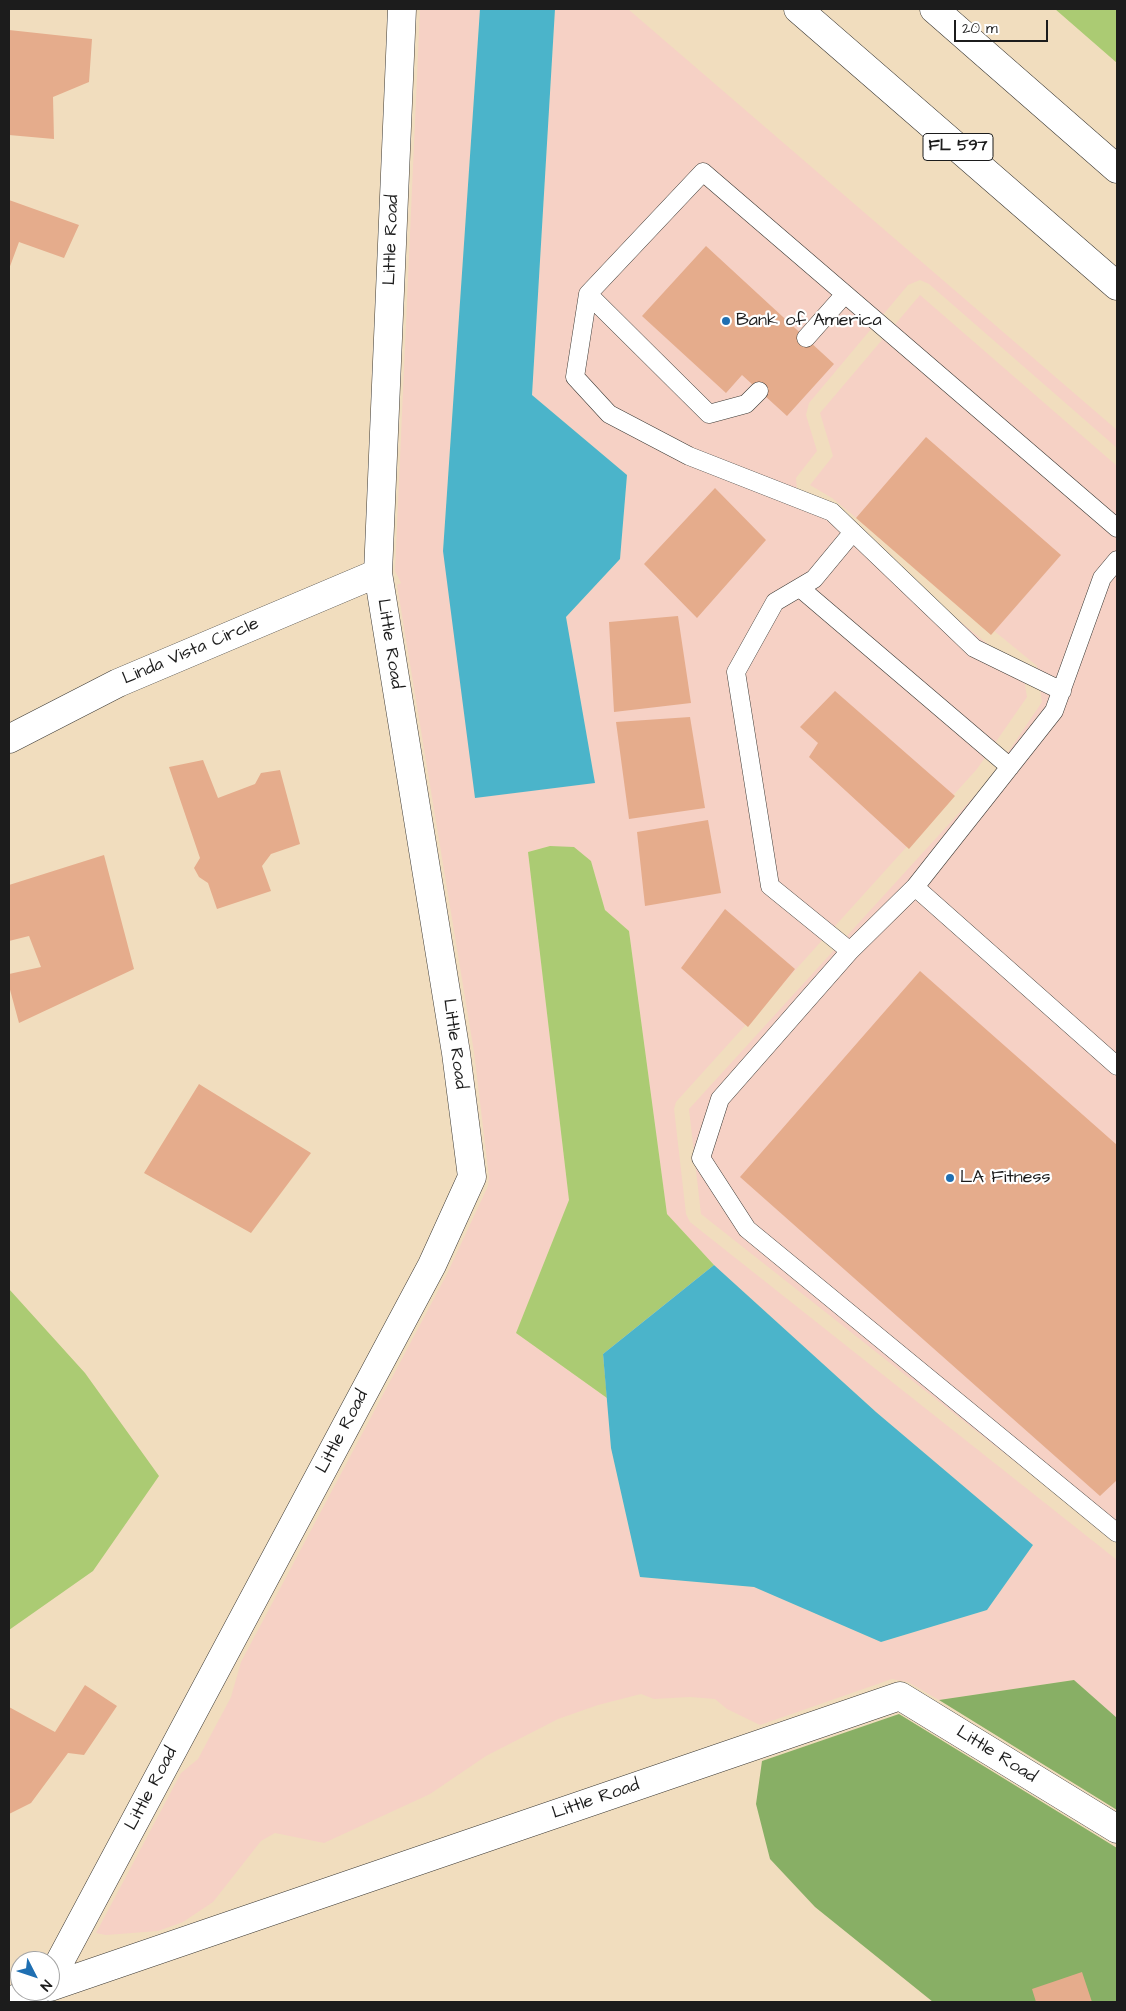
<!DOCTYPE html>
<style>
body{margin:0}
#map{position:relative;width:1126px;height:2011px;overflow:hidden;background:#f1ddbe;font-family:"Architects Daughter",sans-serif}
canvas{display:block}
.frame{position:absolute;inset:0;border:10px solid #1c1c1c;pointer-events:none}
.north{position:absolute;left:10px;top:1951px;width:50px;height:50px;box-sizing:border-box;background:#fff;border:1px solid #a4a4a4;border-radius:50%;rotate:131deg;font-size:14px;font-weight:700;line-height:20px;text-align:center;color:#1c1c1c}
.north::after{content:'';display:block;margin:auto;width:18px;height:22px;background:#1f6fb2;clip-path:polygon(50% 0,100% 100%,50% 72%,0 100%)}
.scale{position:absolute;left:954px;top:20px;width:94px;height:22px;box-sizing:border-box;border:2px solid #1c1c1c;border-top:0;padding-left:6px;font-size:15px;line-height:18px;white-space:nowrap;color:#1c1c1c;-webkit-text-stroke:4px #fff;paint-order:stroke}
</style>
<div id="map">
<canvas width="1126" height="2011"></canvas>
<div class="frame"></div>
<div class="north">N</div>
<div class="scale">20 m</div>
</div>
<script>
const ctx = document.querySelector('canvas').getContext('2d');
ctx.lineJoin = 'round';
function paint(path, color) {
  ctx.fillStyle = color;
  ctx.fill(path, 'evenodd');
}
function shape(rows) {
  const path = new Path2D();
  for (const r of rows) {
    path.moveTo(r[0], r[1]);
    for (let i = 2; i < r.length; i += 2) path.lineTo(r[i], r[i + 1]);
  }
  return path;
}
function strokePath(path, color, width, dash) {
  ctx.strokeStyle = color;
  ctx.lineWidth = width;
  ctx.lineCap = dash ? 'butt' : 'round';
  ctx.setLineDash(dash || []);
  ctx.stroke(path);
}
function label(font, color, halo, rows, align = 'center') {
  ctx.font = font + ' "Architects Daughter",sans-serif';
  ctx.lineWidth = 4.5;
  ctx.setLineDash([]);
  ctx.textBaseline = 'middle';
  ctx.strokeStyle = halo;
  ctx.fillStyle = color;
  for (const [text, x, y, turn = 0] of rows) {
    ctx.save();
    ctx.translate(x, y);
    ctx.rotate((+turn || 0) * Math.PI / 180);
    ctx.textAlign = isNaN(turn) ? turn : align;
    if (halo) ctx.strokeText(text, 0, 0);
    ctx.fillText(text, 0, 0);
    ctx.restore();
  }
}
paint(shape([
 [420,9,480,9,443,551,595,783,566,617,620,559,627,475,532,395,555,9,628,9,1117,430,1117,448,929,284,920,280,908,285,809,403,806,415,817,451,796,478,797,491,824,510,1023,673,1027,697,977,769,676,1102,674,1109,686,1214,690,1222,1117,1560,1117,1718,1074,1680,939,1700,908,1682,892,1679,760,1725,727,1709,715,1699,690,1697,654,1699,641,1694,598,1705,558,1719,486,1756,430,1794,324,1843,275,1833,261,1841,213,1902,183,1922,158,1931,106,1935,96,1933,181,1773,198,1759,231,1697,241,1662,447,1274,488,1186,489,1177,474,1052,397,585,401,583,395,571],
 [550,846,591,861,605,910,629,931,667,1214,714,1265,876,1412,1033,1545,987,1610,881,1642,754,1587,640,1577,611,1448,607,1398,516,1333,569,1200,528,852],
 [920,295,1117,466,1117,1542,701,1214,689,1109,990,779,1042,702,1037,666,832,498,810,485,833,456,820,413]
]), '#f6d1c5');
paint(shape([
 [1055,9,1117,9,1117,63],
 [550,846,574,847,591,861,605,910,629,931,667,1214,714,1265,603,1354,607,1398,516,1333,569,1200,528,852],
 [9,1289,85,1373,159,1476,93,1571,9,1630]
]), '#abcb73');
paint(shape([
 [1074,1680,1117,1718,1117,1810,939,1700],
 [899,1714,1117,1848,1117,2002,933,2002,815,1907,770,1859,756,1804,762,1761]
]), '#88af65');
paint(shape([
 [480,9,555,9,532,395,627,475,620,559,566,617,595,783,475,798,443,551],
 [714,1265,876,1412,1033,1545,987,1610,881,1642,754,1587,640,1577,611,1448,603,1354]
]), '#4bb4ca');
paint(shape([
 [9,30,92,39,89,82,53,97,54,139,9,135],
 [9,200,79,225,64,258,19,242,9,269],
 [706,246,834,364,787,416,742,375,726,393,642,316],
 [926,437,1061,555,991,635,856,518],
 [715,488,766,540,697,618,644,564],
 [678,616,691,703,614,712,609,622],
 [835,691,955,796,909,849,809,757,818,743,800,727],
 [690,717,705,808,629,819,616,722],
 [203,760,218,798,255,784,261,773,280,770,300,844,271,854,262,866,271,891,217,909,208,883,199,877,194,868,200,858,169,767],
 [708,820,721,893,645,906,637,832],
 [104,855,134,969,19,1023,9,986,9,974,41,967,29,936,9,941,9,885],
 [725,909,795,969,748,1027,681,968],
 [920,971,1117,1145,1117,1480,1100,1496,740,1177],
 [199,1084,311,1153,251,1233,144,1173],
 [85,1685,117,1706,84,1755,68,1753,31,1803,9,1814,9,1707,55,1732],
 [1082,1972,1092,2002,1036,2002,1032,1989]
]), '#e5ac8c');
const lane = shape([
 [588,294,709,414,746,404,759,391],
 [845,294,1117,528],
 [806,338,845,294,703,172,588,294,575,377,609,414,689,456,832,512,974,648,1062,691],
 [853,532,814,579,775,602,736,672,770,886,850,951,720,1099,701,1158,747,1229,1117,1533],
 [1117,560,1102,578,1054,711,915,887,1117,1066],
 [800,588,1010,767],
 [850,951,915,887]
]);
const street = shape([
 [9,739,118,683,378,573],
 [50,1980,432,1265,472,1177,456,1053,378,573,402,9],
 [50,1987,900,1696,1117,1829],
 [9,2001,37,1991]
]);
const primary = shape([
 [798,9,1117,286],
 [934,9,1117,169]
]);
strokePath(lane, '#3c3934', 19);
strokePath(street, '#3c3934', 29);
strokePath(primary, '#3c3934', 29);
strokePath(lane, '#fff', 18);
strokePath(street, '#fff', 28);
strokePath(primary, '#fff', 28);
for (const [x, y, r, color] of [
 [726,321,5,"#1f6fb2"],
 [950,1178,5,"#1f6fb2"]
]) {
  const dot = new Path2D();
  dot.arc(x, y, r, 0, 2 * Math.PI);
  ctx.fillStyle = color;
  ctx.fill(dot);
  strokePath(dot, '#fff', 2);
}
for (const [x, y, w] of [
 [958,147,70]
]) {
  const box = new Path2D();
  box.roundRect(x - w / 2, y - 13.5, w, 27, 4);
  ctx.fillStyle = '#fff';
  ctx.fill(box);
  strokePath(box, '#1c1c1c', 1);
}
label('bold 16px', '#1c1c1c', null, [
 ["FL 597",958,147]
]);
label('18px', '#1c1c1c', '#fff', [
 ["Little Road",392,240,-88],
 ["Little Road",389,644,81],
 ["Linda Vista Circle",191,652,-23],
 ["Little Road",454,1044,82],
 ["Little Road",343,1432,-62],
 ["Little Road",996,1755,32],
 ["Little Road",152,1789,-62],
 ["Little Road",596,1800,-19]
]);
label('18px', '#1c1c1c', '#fff', [
 ["Bank of America",736,321],
 ["LA Fitness",960,1178]
], 'left');
</script>
